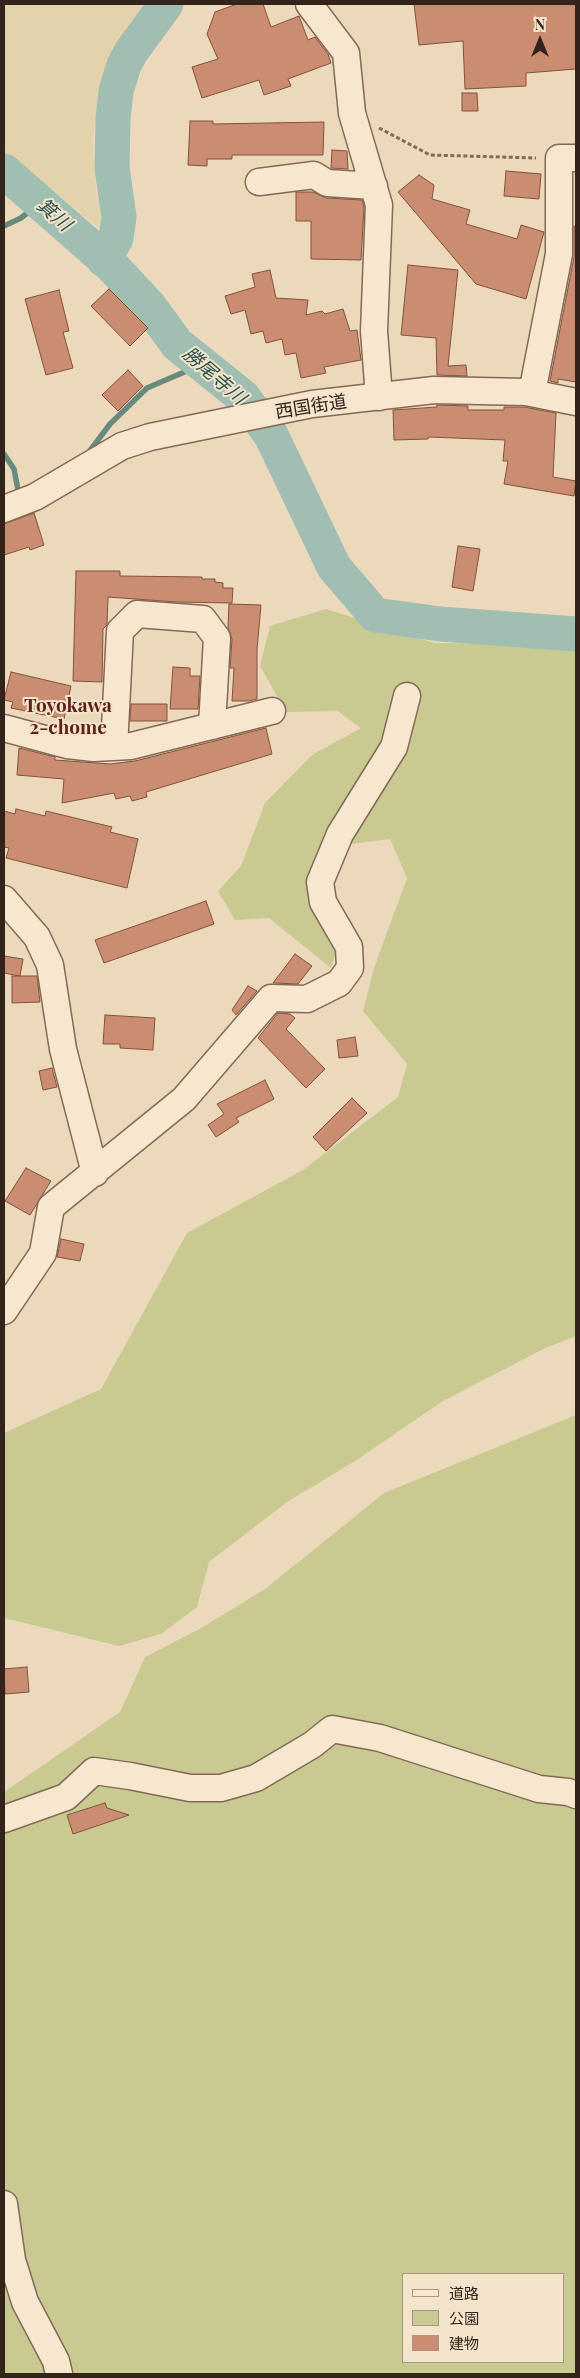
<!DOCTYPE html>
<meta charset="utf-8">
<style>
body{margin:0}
#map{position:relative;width:580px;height:2378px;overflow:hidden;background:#ecd9bc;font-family:"Playfair Display","Noto Sans JP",serif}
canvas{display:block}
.frame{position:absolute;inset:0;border:5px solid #33241b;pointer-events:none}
.legend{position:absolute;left:402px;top:2273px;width:162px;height:90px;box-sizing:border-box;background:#f4e4cc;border:1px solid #a79785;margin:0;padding:6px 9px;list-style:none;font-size:15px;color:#33241b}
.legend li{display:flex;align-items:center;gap:10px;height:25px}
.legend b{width:25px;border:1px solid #a79785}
.north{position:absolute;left:515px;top:15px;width:50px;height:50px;-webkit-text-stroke:4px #f4e4cc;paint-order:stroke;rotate:0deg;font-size:14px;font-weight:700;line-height:20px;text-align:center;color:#33241b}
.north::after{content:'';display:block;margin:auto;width:18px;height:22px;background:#33241b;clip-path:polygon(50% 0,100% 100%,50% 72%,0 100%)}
</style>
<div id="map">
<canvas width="580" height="2378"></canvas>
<div class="frame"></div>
<ul class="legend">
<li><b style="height:6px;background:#f8e7cf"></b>道路</li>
<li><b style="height:14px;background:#c9ca91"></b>公園</li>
<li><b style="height:14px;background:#ca8d72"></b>建物</li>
</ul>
<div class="north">N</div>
</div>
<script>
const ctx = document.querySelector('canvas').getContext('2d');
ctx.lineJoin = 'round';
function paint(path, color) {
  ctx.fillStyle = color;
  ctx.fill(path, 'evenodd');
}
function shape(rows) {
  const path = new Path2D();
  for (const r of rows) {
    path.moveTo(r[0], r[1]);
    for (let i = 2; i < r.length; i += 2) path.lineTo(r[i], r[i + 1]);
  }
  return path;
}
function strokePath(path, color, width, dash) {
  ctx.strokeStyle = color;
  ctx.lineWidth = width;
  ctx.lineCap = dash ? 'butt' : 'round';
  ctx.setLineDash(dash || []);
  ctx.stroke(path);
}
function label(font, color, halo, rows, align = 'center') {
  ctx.font = font + ' "Playfair Display","Noto Sans JP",serif';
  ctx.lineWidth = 4;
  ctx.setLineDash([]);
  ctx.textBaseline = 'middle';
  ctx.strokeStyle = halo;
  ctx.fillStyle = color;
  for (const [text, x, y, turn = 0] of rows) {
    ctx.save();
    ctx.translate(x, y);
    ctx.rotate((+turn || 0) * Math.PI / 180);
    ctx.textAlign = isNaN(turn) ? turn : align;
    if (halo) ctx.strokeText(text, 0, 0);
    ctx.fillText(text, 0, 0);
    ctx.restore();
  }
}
paint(shape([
 [4,4,152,4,102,89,92,140,97,195,108,223,100,229,4,150]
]), '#e2d3aa');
paint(shape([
 [326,609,434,643,576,645,576,1336,545,1348,443,1401,355,1461,287,1502,209,1562,197,1607,161,1634,119,1646,4,1618,4,1433,101,1389,187,1233,303,1170,398,1097,407,1064,363,1011,374,968,407,878,390,839,327,847,314,876,344,926,331,968,269,918,235,920,218,891,241,866,265,803,312,755,361,728,338,711,286,712,260,666,270,626],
 [576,1415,576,2374,4,2374,4,1792,120,1712,145,1657,203,1627,265,1589,384,1493],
 [404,2274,564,2274,564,2362,404,2362]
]), '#c9ca91');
strokePath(shape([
 [4,226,21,218,40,203],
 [89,452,110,424,147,388,203,364],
 [4,454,14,469,18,490]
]), '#688b7e', 5.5);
strokePath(shape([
 [4,171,109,263,150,307,177,344,243,397,271,435,334,567,375,615,440,624,576,634],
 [104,260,116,238,119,217,112,168,113,119,116,91,124,65,131,52,166,4]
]), '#a0beb2', 35);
const building = shape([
 [237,4,263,4,271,27,299,16,308,40,315,37,328,54,331,63,288,79,291,86,264,95,259,80,202,98,192,67,218,59,207,34,215,12,237,4],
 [414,4,576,4,576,69,526,73,526,86,465,89,463,41,419,45,414,4],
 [462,93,477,93,478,111,462,111,462,93],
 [190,121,213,121,213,124,324,122,323,155,232,155,232,159,207,159,207,166,188,165,190,121],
 [332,150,347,151,348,169,331,168,332,150],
 [506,171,541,174,539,199,504,196,506,171],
 [419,175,434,185,432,199,470,210,466,224,517,239,521,225,544,232,526,299,476,284,398,192,419,175],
 [296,192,313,192,326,198,362,200,364,207,361,260,311,259,311,221,296,221,296,192],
 [574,226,576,227,576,382,558,379,558,383,550,381,574,257,574,226],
 [408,265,458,270,448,366,466,365,467,376,437,375,436,338,401,335,408,265],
 [270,270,276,298,308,300,306,315,322,311,325,314,343,309,350,331,357,330,361,360,324,367,326,373,301,378,296,353,285,355,282,339,266,343,263,331,251,334,245,310,231,314,225,296,255,287,252,274,270,270],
 [109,289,148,328,130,346,91,306,109,289],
 [59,290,69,331,63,332,73,368,46,375,25,299,59,290],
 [128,370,143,386,118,411,102,395,128,370],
 [437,405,468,406,468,410,504,410,504,407,524,407,556,413,553,477,576,481,574,496,504,484,508,461,503,461,505,440,428,437,428,439,394,440,393,410,437,407,437,405],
 [34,513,44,545,30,550,29,547,4,555,4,524,34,513],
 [458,546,480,549,473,591,452,587,458,546],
 [76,571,120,571,120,576,202,577,202,579,215,579,215,582,223,583,223,588,233,588,232,603,176,602,108,597,107,625,103,629,102,682,73,681,76,571],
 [229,604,261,605,257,649,257,699,249,701,232,701,234,668,230,668,232,639,228,628,229,604],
 [173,667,190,668,190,676,200,676,198,709,170,709,173,667],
 [11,672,71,686,64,719,11,708,13,702,4,700,11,672],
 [131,704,167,704,167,721,130,721,131,704],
 [266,728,272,754,146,792,147,797,132,801,130,796,116,799,114,793,62,803,64,779,17,775,19,748,55,757,55,760,110,764,135,761,266,728],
 [16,809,45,816,46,811,112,827,110,832,138,839,127,888,6,858,9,848,4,847,4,811,15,814,16,809],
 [206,901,214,924,104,963,95,940,206,901],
 [295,954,312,966,298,984,273,983,295,954],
 [4,956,23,959,20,976,4,973,4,956],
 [12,976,37,976,40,1002,12,1003,12,976],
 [248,986,257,991,236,1015,232,1010,248,986],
 [278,1013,290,1014,295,1018,286,1029,325,1069,306,1088,258,1038,278,1013],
 [105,1015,155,1018,153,1050,120,1048,120,1044,103,1044,105,1015],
 [355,1037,358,1056,339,1058,337,1040,355,1037],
 [52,1068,57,1087,43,1090,39,1071,52,1068],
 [265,1080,274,1099,236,1118,239,1122,216,1137,208,1125,224,1114,217,1104,265,1080],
 [352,1098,367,1113,326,1151,313,1137,352,1098],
 [26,1168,51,1181,30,1215,5,1201,26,1168],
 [61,1239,84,1244,80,1261,57,1257,61,1239],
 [27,1667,29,1692,5,1694,4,1669,27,1667],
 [105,1803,107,1808,129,1815,73,1834,67,1815,105,1803]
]);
paint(building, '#ca8d72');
strokePath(building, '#82513d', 1);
const minor = shape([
 [309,4,346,53,352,113,379,205,374,331,379,397],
 [259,182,314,175,327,183,374,186],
 [532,393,559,254,559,158,576,158],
 [4,509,35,497,122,446,150,437,312,404,434,390,526,392,576,402],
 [4,728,67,745,94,748,131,746,272,711],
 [114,747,120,631,137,614,203,619,217,638,212,726],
 [4,899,37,937,50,965,63,1049,95,1173],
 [4,1311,43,1253,51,1207,184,1099,271,998,307,999,339,983,350,968,349,947,323,902,320,882,340,834,394,747,407,696],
 [4,1819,66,1797,94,1771,130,1776,190,1788,221,1788,256,1778,312,1745,332,1729,380,1738,539,1789,568,1792,576,1795],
 [4,2204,12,2260,25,2302,56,2361,59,2374]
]);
strokePath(minor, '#846956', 29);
strokePath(shape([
 [379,128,430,155,536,158]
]), '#846956', 3, [4, 2.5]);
strokePath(minor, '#f8e7cf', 26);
label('18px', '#33241b', '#f4e4cc', [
 ["西国街道",311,407,-9]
]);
label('italic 19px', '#2a534c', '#f4e4cc', [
 ["箕川",54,215,41],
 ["勝尾寺川",214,376,41]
]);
label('bold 19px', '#5f221b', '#f4e4cc', [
 ["Toyokawa",68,706],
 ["2-chome",68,728]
]);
</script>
